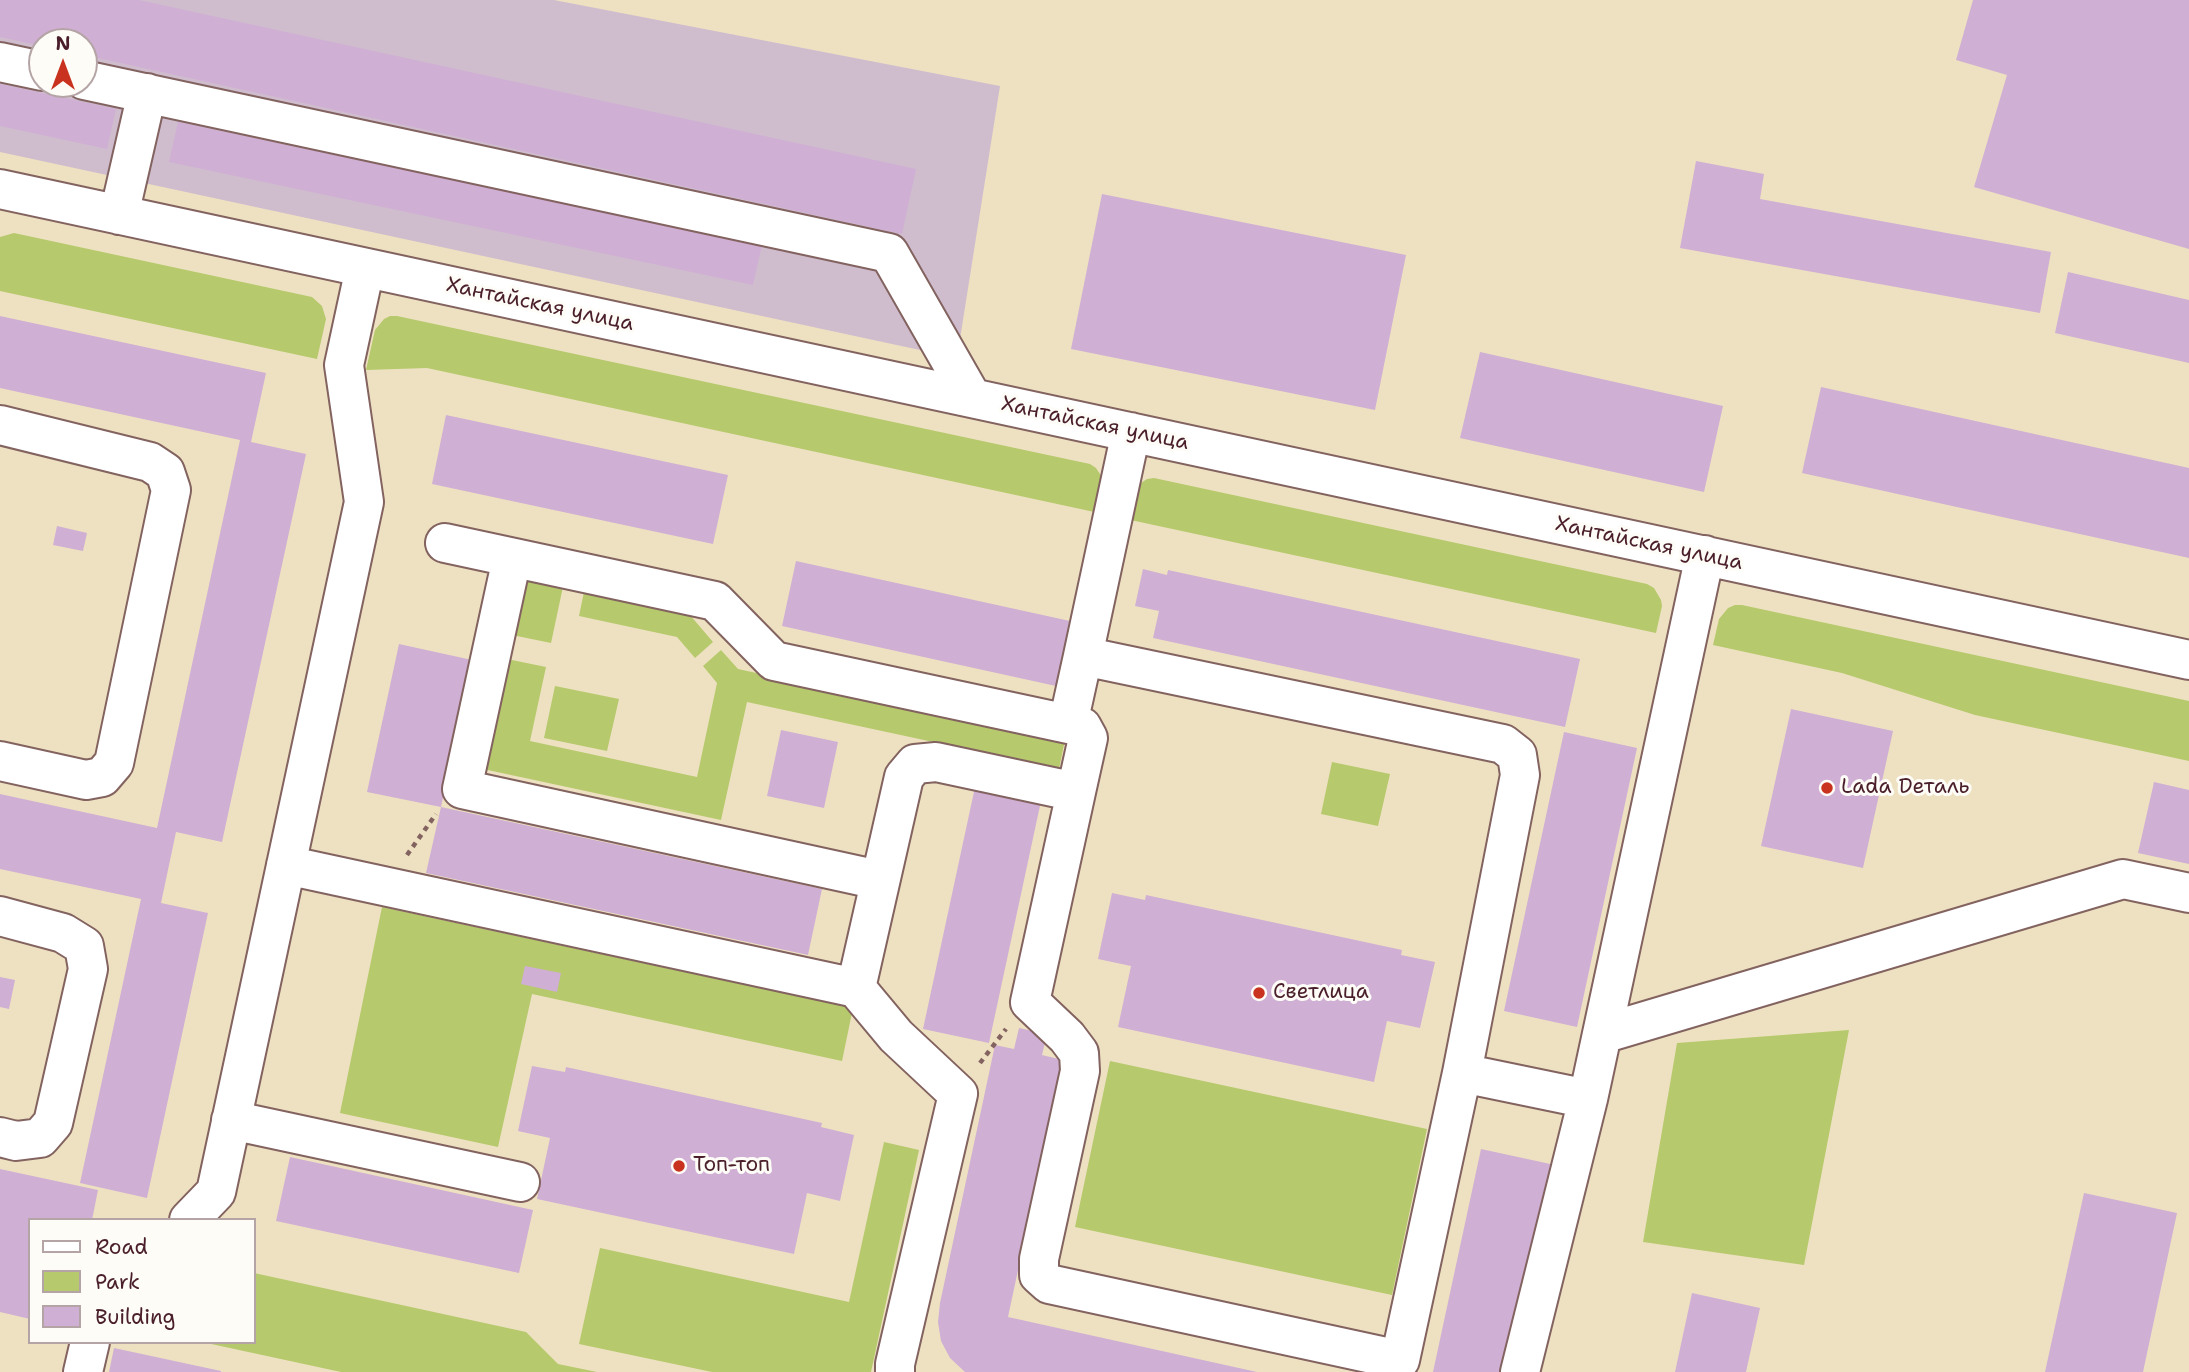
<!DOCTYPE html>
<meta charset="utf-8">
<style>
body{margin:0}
#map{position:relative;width:2189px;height:1372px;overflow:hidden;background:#eee1c1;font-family:"Shantell Sans",sans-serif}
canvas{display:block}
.legend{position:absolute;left:28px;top:1218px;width:228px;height:126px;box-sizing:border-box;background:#fdfcf7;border:2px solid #b5a4a5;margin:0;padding:9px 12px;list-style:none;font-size:21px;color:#4a1f2b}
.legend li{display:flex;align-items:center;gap:14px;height:35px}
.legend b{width:35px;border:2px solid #b5a4a5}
.north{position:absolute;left:28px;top:28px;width:70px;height:70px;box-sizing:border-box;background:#fdfcf7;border:2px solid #b5a4a5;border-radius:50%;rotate:0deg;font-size:19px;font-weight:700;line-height:28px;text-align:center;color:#4a1f2b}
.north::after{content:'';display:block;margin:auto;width:24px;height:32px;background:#c8321e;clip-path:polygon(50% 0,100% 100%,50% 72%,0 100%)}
</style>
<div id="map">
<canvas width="2189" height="1372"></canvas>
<ul class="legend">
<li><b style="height:9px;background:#fff"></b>Road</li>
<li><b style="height:19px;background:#b6c96c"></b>Park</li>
<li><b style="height:19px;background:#d0afd4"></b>Building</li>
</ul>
<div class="north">N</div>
</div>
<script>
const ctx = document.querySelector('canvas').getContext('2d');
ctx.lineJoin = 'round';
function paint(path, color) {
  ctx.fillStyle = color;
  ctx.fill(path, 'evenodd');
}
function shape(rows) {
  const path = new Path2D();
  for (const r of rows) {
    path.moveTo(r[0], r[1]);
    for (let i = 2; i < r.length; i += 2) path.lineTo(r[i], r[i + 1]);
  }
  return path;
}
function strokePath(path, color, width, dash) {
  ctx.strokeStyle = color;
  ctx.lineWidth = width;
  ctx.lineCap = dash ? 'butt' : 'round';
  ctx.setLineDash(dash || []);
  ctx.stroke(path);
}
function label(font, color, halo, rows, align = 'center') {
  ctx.font = font + ' "Shantell Sans",sans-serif';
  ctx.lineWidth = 6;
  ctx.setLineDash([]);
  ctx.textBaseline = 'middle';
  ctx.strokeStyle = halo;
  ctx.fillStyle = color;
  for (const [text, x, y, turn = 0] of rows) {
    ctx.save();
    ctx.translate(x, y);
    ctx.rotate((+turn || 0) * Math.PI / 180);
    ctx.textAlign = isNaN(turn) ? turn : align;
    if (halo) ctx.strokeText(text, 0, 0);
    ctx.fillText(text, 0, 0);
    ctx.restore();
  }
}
paint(shape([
 [0,0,554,0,1000,86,957,358,0,152],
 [42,42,84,42,84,84,42,84]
]), '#cfbdce');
paint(shape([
 [14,233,312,297,322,306,326,319,317,359,0,291,0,237],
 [390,316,397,316,1090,464,1096,468,1104,480,1099,513,427,368,366,370,375,330,384,319],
 [1154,478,1647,584,1654,588,1661,600,1662,606,1656,633,1126,519,1135,487,1147,479],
 [525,574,564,582,551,643,512,635],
 [585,587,684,608,713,642,695,658,677,637,579,616],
 [1735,605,1742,605,2189,701,2189,761,1975,715,1842,673,1713,645,1719,619,1728,608],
 [721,650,738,669,1065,740,1059,769,747,702,721,820,483,769,507,659,546,667,530,741,697,777,717,683,703,666],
 [555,686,619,699,607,751,544,738],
 [1332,762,1390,774,1378,826,1321,814],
 [382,907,853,1008,842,1061,532,994,498,1147,340,1113],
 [1849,1030,1804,1265,1643,1242,1677,1043],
 [1110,1061,1427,1129,1392,1295,1075,1227],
 [884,1142,919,1150,871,1372,712,1372,579,1344,600,1248,849,1302],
 [254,1273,526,1332,558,1364,597,1372,341,1372,202,1342,254,1342]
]), '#b6c96c');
paint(shape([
 [0,0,139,0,916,169,902,234,84,55,84,42,42,42,42,46,0,37],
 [1973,0,2189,0,2189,249,1974,187,2007,75,1956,60],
 [0,84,116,109,107,149,0,126],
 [178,122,762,245,753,285,169,162],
 [1696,161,1764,174,1760,199,2051,252,2040,313,1680,248],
 [1102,194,1406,255,1375,410,1071,349],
 [2068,272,2189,300,2189,363,2055,333],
 [0,316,266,373,251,442,306,454,222,842,176,832,161,903,208,913,147,1198,80,1183,141,899,0,869,0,794,157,828,240,440,0,388],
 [1480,352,1723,406,1704,492,1460,438],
 [1821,387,2189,468,2189,558,1802,473],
 [446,415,728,475,713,544,432,484],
 [57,526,87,533,83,551,53,545],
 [796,561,1070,621,1056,686,782,626],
 [1143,569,1167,575,1168,570,1580,659,1565,727,1153,638,1159,611,1135,606],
 [399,644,472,660,441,807,367,792],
 [1791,709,1893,731,1863,868,1761,846],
 [781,730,838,742,824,808,767,796],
 [1564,732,1637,748,1577,1027,1504,1011],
 [2154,782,2189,790,2189,864,2138,853],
 [975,787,1041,801,989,1043,923,1029],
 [441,807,822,889,808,955,426,873],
 [1112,893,1145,900,1146,895,1402,950,1401,955,1435,962,1420,1028,1387,1021,1374,1082,1118,1027,1131,966,1098,959],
 [525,966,561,973,557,992,521,984],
 [0,977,15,980,9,1009,0,1007],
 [1019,1028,1047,1034,1042,1055,1063,1060,1008,1317,1257,1372,965,1372,950,1358,941,1341,938,1322,940,1303,995,1045,1014,1049],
 [532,1066,565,1072,566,1067,822,1123,821,1127,854,1135,840,1201,807,1193,794,1254,537,1199,550,1138,518,1131],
 [1481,1149,1555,1165,1510,1372,1433,1372],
 [290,1157,533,1210,519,1273,276,1221],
 [0,1169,98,1190,92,1220,30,1220,30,1319,0,1312],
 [2084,1193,2177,1213,2143,1372,2045,1372],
 [1692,1293,1760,1308,1746,1372,1675,1372],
 [114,1348,221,1371,221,1372,109,1372]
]), '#d0afd4');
const minor = shape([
 [0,62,42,71],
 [84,80,889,253,972,398],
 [0,189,2189,660],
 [119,215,147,93],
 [0,425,150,462,165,472,171,490,114,763,102,777,86,780,0,761],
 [445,543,715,601,774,661,1068,724,1083,656],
 [512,558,462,789,879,880],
 [1076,792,1030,1002,1067,1037,1079,1053,1080,1071,1039,1259,1039,1275,1049,1284,1400,1360,1462,1073,1520,775,1517,755,1503,744,1083,656,1131,432],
 [286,865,856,988,896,1036,958,1094,895,1364,895,1372],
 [0,916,63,933,84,946,88,969,53,1123,40,1138,16,1141,0,1137],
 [856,988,904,777,915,764,936,762,1076,792,1088,738,1082,727,1068,724],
 [1602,1034,2123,879,2189,893],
 [1462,1073,1588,1099],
 [231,1120,520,1182],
 [189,1220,216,1192,364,502,344,365,365,268],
 [83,1372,90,1342],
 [1520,1372,1588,1099,1705,555]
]);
strokePath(minor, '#836360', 42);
strokePath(shape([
 [407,855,436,814],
 [980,1063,1006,1029]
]), '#836360', 4.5, [5, 5]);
strokePath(minor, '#fff', 38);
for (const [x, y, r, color] of [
 [1827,788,7,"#c8321e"],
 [1259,993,7,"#c8321e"],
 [679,1166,7,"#c8321e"]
]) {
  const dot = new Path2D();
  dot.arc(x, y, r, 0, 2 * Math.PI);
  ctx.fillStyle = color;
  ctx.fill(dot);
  strokePath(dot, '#fdfcf7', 2.5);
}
label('21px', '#4a1f2b', '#fdfcf7', [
 ["Хантайская улица",540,305,12],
 ["Хантайская улица",1095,424,12],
 ["Хантайская улица",1649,544,12]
]);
label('21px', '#4a1f2b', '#fdfcf7', [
 ["Lada Dеталь",1841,788],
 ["Светлица",1273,993],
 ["Топ-топ",693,1166]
], 'left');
</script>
